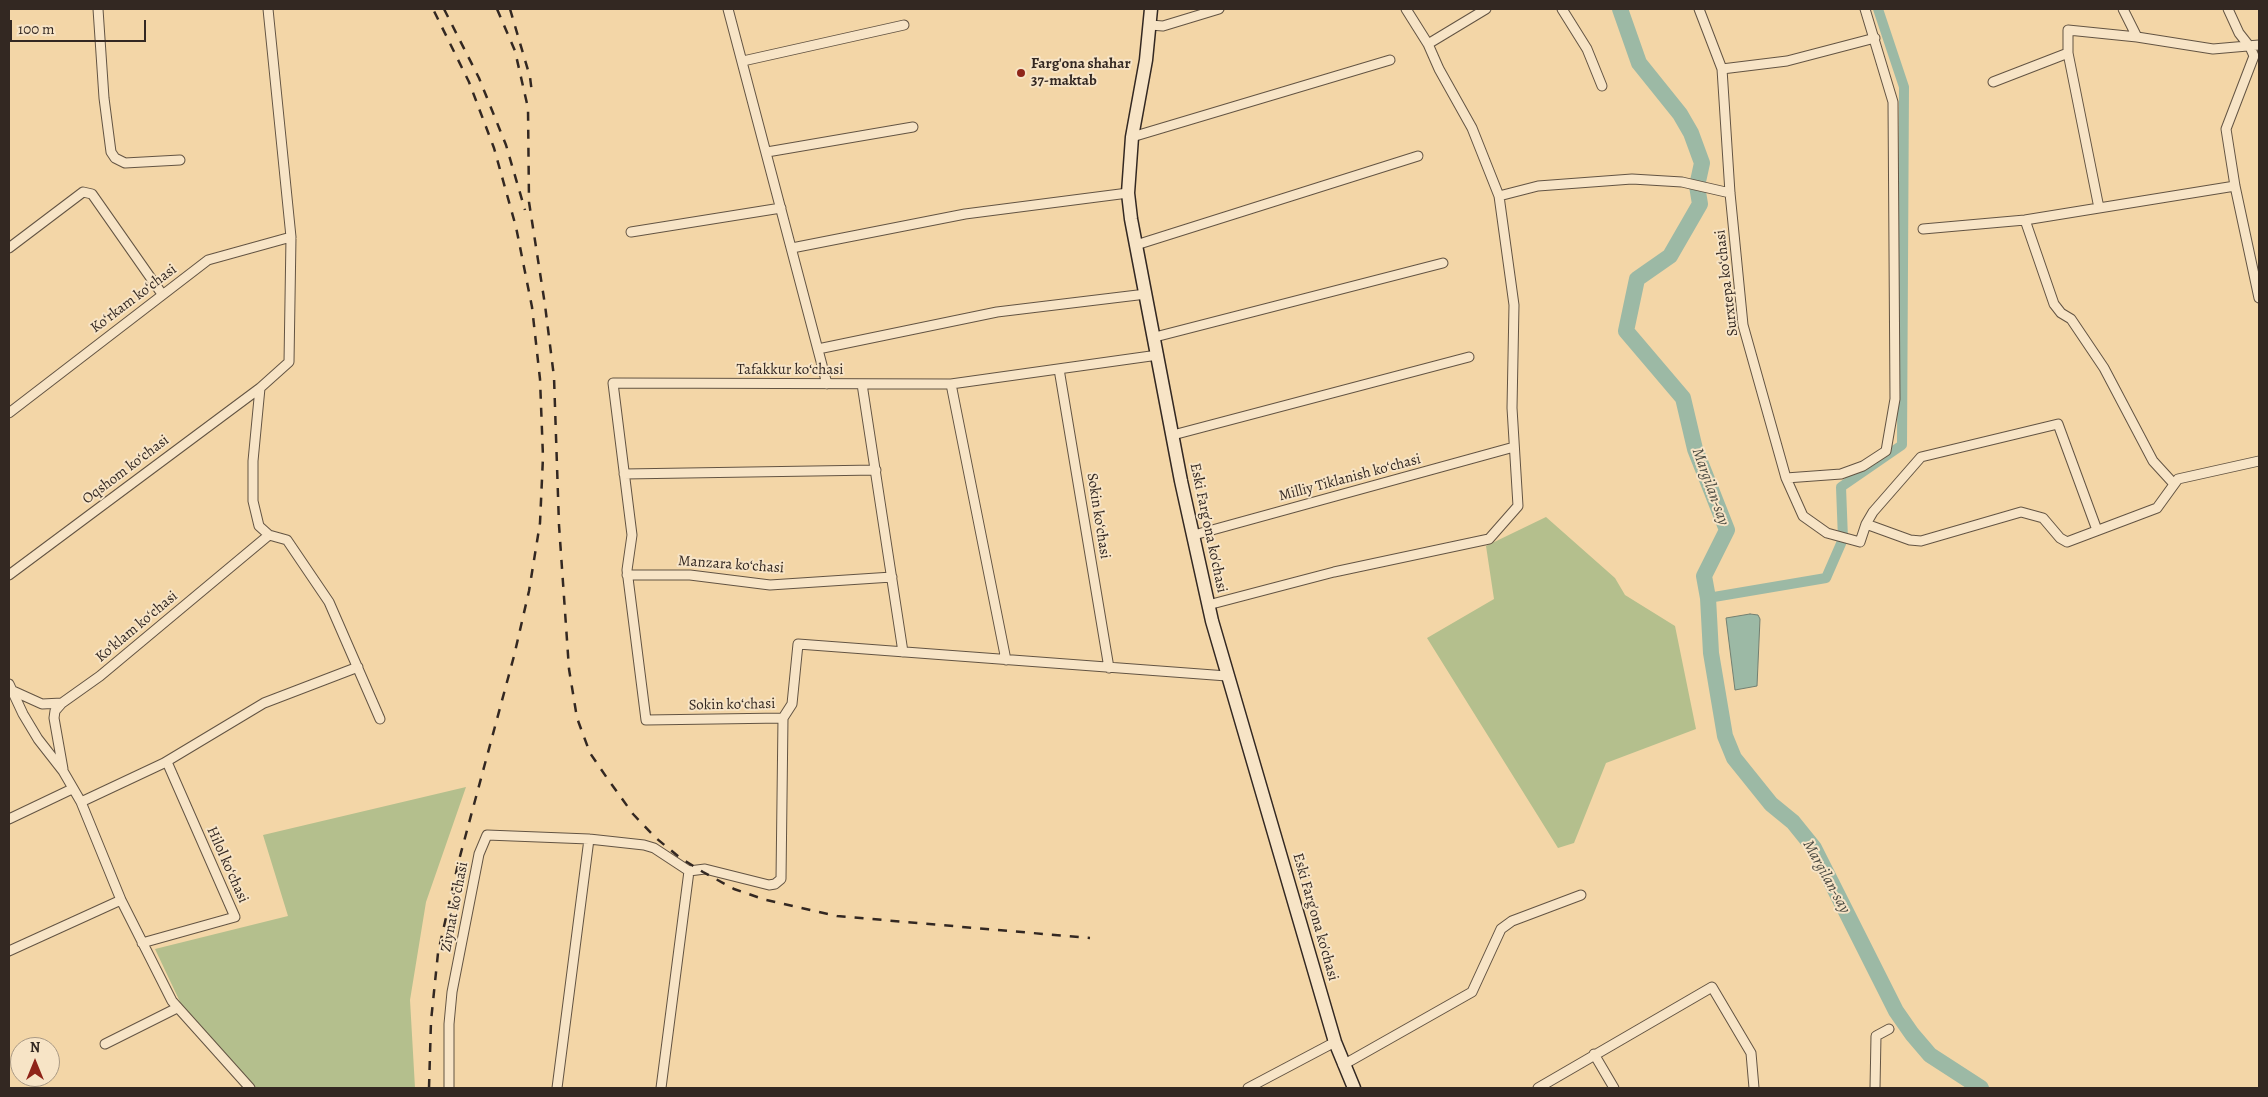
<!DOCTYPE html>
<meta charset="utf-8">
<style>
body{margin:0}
#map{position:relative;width:2268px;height:1097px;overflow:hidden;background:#f3d6a7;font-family:Alegreya,serif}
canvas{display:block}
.frame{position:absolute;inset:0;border:10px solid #332822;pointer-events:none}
.north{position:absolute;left:10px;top:1037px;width:50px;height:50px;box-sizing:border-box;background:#f7e4c6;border:1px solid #a99984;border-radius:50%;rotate:0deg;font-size:14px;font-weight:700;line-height:20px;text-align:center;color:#332822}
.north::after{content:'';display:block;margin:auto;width:18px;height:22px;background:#8f2418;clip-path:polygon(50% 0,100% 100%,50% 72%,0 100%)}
.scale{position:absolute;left:10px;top:20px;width:136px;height:22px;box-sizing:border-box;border:2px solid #332822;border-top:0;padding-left:6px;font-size:15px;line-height:18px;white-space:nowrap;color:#332822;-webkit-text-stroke:4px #f7e4c6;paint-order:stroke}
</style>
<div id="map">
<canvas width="2268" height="1097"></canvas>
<div class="frame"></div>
<div class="north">N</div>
<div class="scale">100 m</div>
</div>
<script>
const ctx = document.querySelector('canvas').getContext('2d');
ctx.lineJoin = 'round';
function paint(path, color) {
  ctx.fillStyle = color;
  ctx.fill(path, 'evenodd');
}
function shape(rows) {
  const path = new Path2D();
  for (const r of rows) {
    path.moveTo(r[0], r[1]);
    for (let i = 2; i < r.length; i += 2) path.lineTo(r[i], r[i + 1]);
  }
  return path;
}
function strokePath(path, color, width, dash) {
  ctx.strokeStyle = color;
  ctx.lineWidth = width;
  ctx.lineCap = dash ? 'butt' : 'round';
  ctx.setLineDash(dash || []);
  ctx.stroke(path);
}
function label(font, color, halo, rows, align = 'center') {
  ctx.font = font + ' Alegreya,serif';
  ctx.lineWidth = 4;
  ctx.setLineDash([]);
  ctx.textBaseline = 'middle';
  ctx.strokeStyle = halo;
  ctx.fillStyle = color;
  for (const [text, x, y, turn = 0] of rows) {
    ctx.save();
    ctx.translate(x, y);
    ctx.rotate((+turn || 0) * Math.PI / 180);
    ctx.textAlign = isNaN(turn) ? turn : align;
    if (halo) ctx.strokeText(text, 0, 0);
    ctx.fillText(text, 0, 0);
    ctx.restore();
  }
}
paint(shape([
 [1546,517,1615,578,1625,595,1675,626,1696,729,1606,763,1574,843,1558,848,1427,638,1494,599,1486,546],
 [466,787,426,902,410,1000,415,1088,254,1088,181,1004,155,949,288,916,263,835]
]), '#b4bf8d');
const water = shape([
 [1750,614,1758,615,1760,619,1757,686,1735,690,1726,618,1750,614]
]);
paint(water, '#9cb9a5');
strokePath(water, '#727f71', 1);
strokePath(shape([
 [1708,598,1826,578,1843,539,1841,487,1902,445,1904,87,1878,9]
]), '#9cb9a5', 10);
strokePath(shape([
 [1620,9,1639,63,1680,114,1691,133,1702,163,1697,186,1700,204,1670,256,1637,279,1626,331,1683,398,1695,449,1727,530,1704,576,1708,598,1711,653,1725,736,1734,758,1771,804,1793,822,1814,848,1896,1011,1912,1034,1930,1055,1981,1088]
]), '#9cb9a5', 16);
const street = shape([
 [98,9,104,98,111,152,115,158,125,163,180,160],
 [728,9,827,384],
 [1406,9,1428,44,1486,9],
 [1562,9,1587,49,1602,86],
 [1699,9,1722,69,1730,193,1743,325,1786,478,1803,516,1827,533,1860,542,1866,524,1873,512,1921,457,2058,424,2097,530],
 [2123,9,2137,37,2213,49,2259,45],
 [2228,9,2239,33,2250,47,2254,56,2226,129,2235,186,2259,298],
 [1150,25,1163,26,1219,9],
 [743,61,904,25],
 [1722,69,1787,61,1875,38],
 [1993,82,2068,53,2068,30,2137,37],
 [1132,137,1390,60],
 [767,152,913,127],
 [1499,196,1538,186,1632,179,1682,182,1730,193],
 [2099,208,2235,186],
 [2025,220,2054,304,2061,313,2071,319,2104,368,2153,461,2174,484],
 [1923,229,2025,220,2099,208,2068,53],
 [631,232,781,208],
 [1136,245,1418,156],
 [9,248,83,192,92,194,162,294],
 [792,248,965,214,1128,193],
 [1155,337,1443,263],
 [818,349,997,312,1146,294],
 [1158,355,951,384,613,383,632,535,627,570,646,720,783,718,792,704,798,644,1227,676],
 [1059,369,1109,668],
 [862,384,903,652],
 [951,384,1006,660],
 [260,388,253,461,253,501,259,526,269,535,287,540,329,602,380,719],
 [9,413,208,260,291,237],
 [1173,435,1469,357],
 [624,474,876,470],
 [1786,478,1841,474,1863,466,1886,451,1895,399,1893,102,1865,9],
 [1866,524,1910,540,1921,541,2021,512,2043,518,2060,538,2067,542,2157,508,2178,479,2259,461],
 [1194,535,1514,447],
 [9,575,260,388,289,362,291,237,268,9],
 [627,575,690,575,770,585,892,577],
 [1208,605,1334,572,1489,539,1518,506,1512,408,1514,305,1499,196,1472,128,1439,69,1428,44],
 [9,684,23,714,38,739,63,771,81,802,121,900,172,1001,250,1088],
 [11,690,42,704,62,703,100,676,269,535],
 [62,703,55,711,54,718,63,769],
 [81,802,164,763,264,703,358,667],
 [9,819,72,789],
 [689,871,705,869,769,885,775,884,781,879,783,718],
 [142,943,235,917,167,762],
 [9,951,121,900],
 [105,1044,177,1008],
 [1594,1054,1614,1088],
 [1343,1065,1472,992,1501,929,1512,921,1581,895],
 [449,1088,449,1024,452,992,479,854,487,835,589,839,644,845,654,848,689,871],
 [557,1088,589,839],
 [661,1088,689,871],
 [1248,1088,1335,1042],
 [1538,1088,1712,987,1751,1053,1754,1088],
 [1875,1088,1876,1036,1889,1029]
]);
const secondary = shape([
 [1151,9,1146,60,1132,137,1128,193,1131,219,1181,481,1212,621,1335,1042,1354,1088]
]);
strokePath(street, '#635443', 11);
strokePath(secondary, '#332822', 15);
strokePath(street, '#f7e4c6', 9);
strokePath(secondary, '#f7e4c6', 12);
strokePath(shape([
 [444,9,479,78,506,145,525,210],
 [497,9,515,51,528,108,529,202,545,305,554,377,559,525,569,669,577,718,590,753,607,778,633,814,656,838,679,857,703,872,734,889,766,900,837,916,1090,938],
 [510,9,530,77,532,93],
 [429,1088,431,1021,438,953,459,860,514,656,529,591,540,523,543,457,540,379,532,307,516,227,494,148,469,82,433,9]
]), '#332822', 2.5, [9, 9]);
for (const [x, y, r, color] of [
 [1021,73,5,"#8f2418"]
]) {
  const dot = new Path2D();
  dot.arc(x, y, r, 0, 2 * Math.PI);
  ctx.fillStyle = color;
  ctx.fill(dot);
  strokePath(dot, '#f7e4c6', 2);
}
label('bold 15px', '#332822', '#f7e4c6', [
 ["Farg'ona shahar",1031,64],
 ["37-maktab",1031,81]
], 'left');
label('15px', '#332822', '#f7e4c6', [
 ["Surxtepa koʻchasi",1727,283,-97],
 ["Koʻrkam koʻchasi",134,299,-37],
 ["Tafakkur koʻchasi",790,370],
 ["Oqshom koʻchasi",126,470,-37],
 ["Milliy Tiklanish koʻchasi",1350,478,-15],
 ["Sokin koʻchasi",1098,516,81],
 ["Eski Farg'ona ko'chasi",1208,528,78],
 ["Manzara koʻchasi",731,565,4],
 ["Koʻklam koʻchasi",137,627,-40],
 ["Sokin koʻchasi",732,705,-1],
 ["Hilol koʻchasi",227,865,66],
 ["Ziynat koʻchasi",455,907,-79],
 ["Eski Farg'ona ko'chasi",1315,917,74]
]);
label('italic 16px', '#4d4c43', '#f7e4c6', [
 ["Margilan-say",1710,487,70],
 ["Margilan-say",1826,877,61]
]);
</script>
